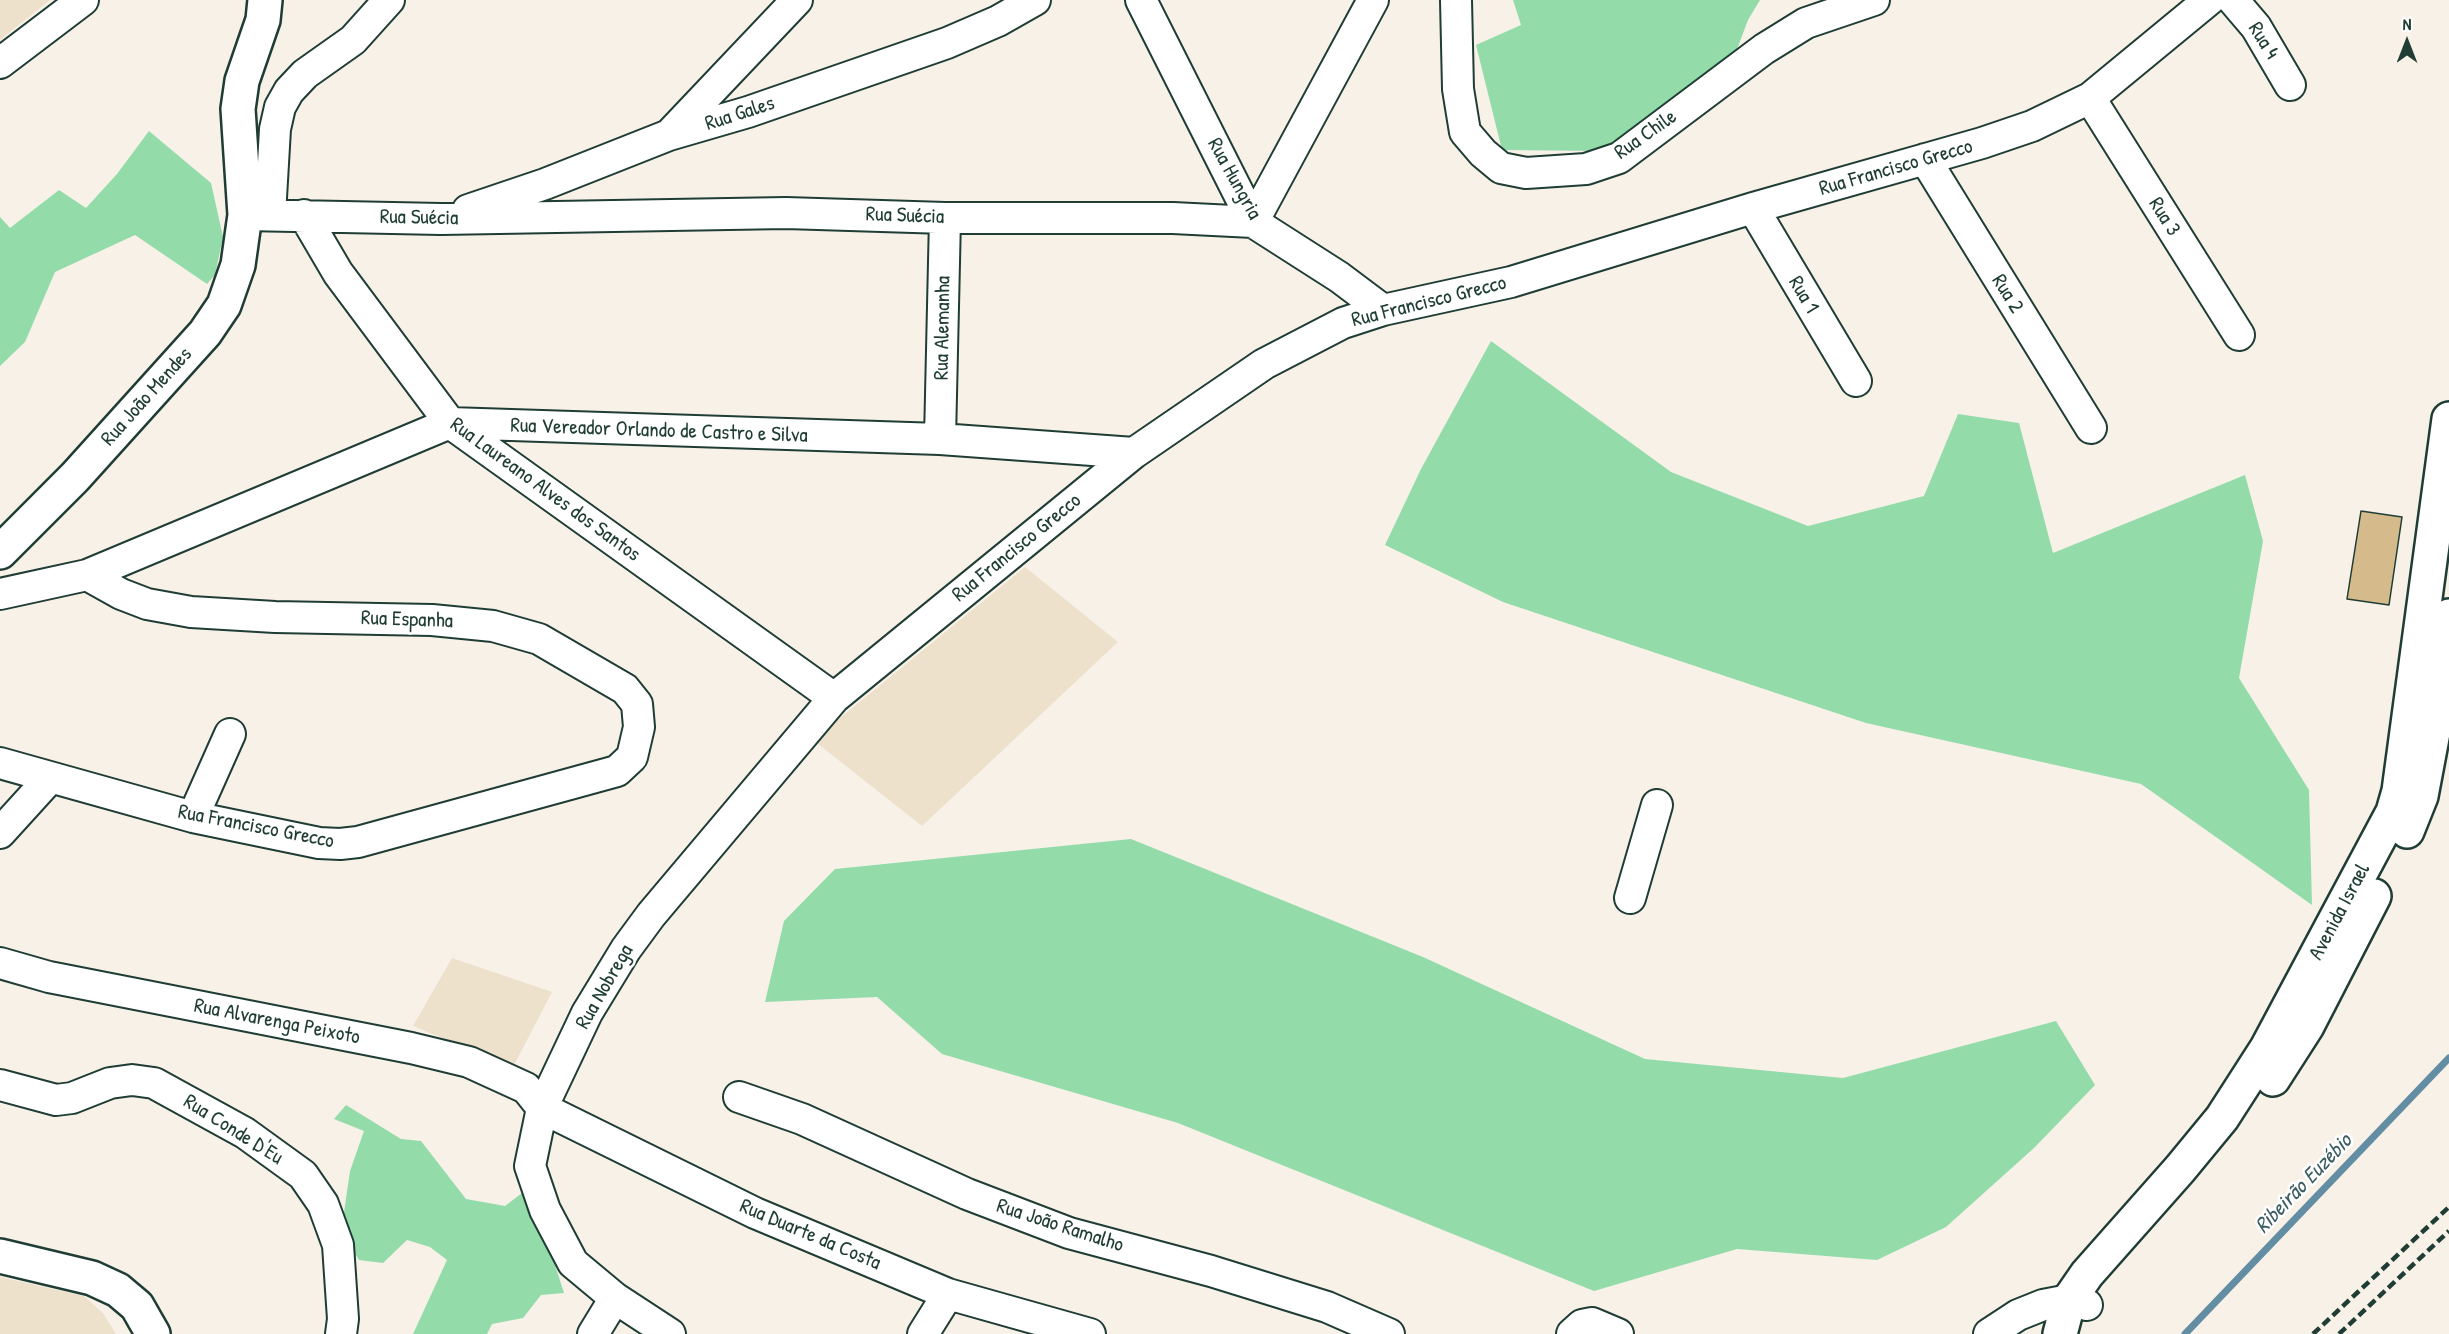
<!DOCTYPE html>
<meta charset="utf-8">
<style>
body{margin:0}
#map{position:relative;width:2449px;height:1334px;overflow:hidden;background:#f7f1e8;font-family:"Patrick Hand",sans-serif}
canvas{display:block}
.north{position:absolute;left:2377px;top:12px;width:60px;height:60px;-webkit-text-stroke:4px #fff;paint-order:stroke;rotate:0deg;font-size:16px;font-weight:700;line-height:24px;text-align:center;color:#1f3d34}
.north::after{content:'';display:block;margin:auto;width:21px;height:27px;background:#1f3d34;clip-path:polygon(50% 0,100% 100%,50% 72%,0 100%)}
</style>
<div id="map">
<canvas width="2449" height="1334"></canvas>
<div class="north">N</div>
</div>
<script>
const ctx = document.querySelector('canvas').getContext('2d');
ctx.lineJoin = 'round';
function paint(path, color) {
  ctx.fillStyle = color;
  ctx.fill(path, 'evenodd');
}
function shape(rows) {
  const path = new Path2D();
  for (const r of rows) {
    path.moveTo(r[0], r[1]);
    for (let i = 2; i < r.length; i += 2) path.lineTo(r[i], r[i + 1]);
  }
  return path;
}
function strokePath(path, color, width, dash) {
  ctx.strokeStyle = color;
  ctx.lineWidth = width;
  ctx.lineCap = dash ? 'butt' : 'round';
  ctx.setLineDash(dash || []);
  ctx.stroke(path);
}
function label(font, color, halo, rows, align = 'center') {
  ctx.font = font + ' "Patrick Hand",sans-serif';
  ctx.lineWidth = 5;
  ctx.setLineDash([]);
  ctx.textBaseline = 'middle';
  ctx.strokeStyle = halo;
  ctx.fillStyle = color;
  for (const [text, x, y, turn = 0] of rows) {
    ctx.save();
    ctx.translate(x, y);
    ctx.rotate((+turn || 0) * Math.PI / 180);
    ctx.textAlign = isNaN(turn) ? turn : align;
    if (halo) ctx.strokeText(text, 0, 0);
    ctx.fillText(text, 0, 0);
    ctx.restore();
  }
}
paint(shape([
 [0,0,50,0,0,40],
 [1025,567,1118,642,922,826,813,740],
 [452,958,552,992,513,1067,413,1026],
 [0,1277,84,1296,103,1313,116,1334,0,1334]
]), '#ede1cc');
paint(shape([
 [1513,0,1760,0,1748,20,1736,52,1603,151,1502,150,1476,45,1521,25],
 [149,131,211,183,223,237,215,275,207,284,135,235,55,272,25,342,0,366,0,217,10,228,59,190,86,208,117,174],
 [1491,341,1671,472,1808,526,1924,496,1958,414,2019,423,2053,553,2245,475,2263,541,2239,678,2309,790,2312,905,2141,784,1866,723,1503,602,1385,545,1421,469],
 [1131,839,1423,957,1645,1059,1843,1078,2056,1021,2095,1085,2034,1148,1946,1227,1877,1260,1737,1249,1594,1291,1178,1123,942,1054,877,997,765,1002,784,921,835,869],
 [346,1105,401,1139,421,1141,466,1199,505,1206,530,1187,564,1293,541,1295,523,1318,492,1324,487,1334,413,1334,447,1260,430,1247,407,1240,383,1263,359,1260,341,1233,350,1171,364,1131,334,1119]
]), '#94dbaa');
strokePath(shape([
 [2185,1334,2449,1058]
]), '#638da3', 7);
const building = shape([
 [2361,511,2402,517,2389,605,2347,599,2361,511]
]);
paint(building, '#d5bb8b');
strokePath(building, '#1f3d34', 1.5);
const minor = shape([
 [1141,0,1253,222,1339,277,1383,310],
 [1456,0,1458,89,1465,132,1483,153,1501,168,1526,173,1586,169,1619,158,1764,49,1806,23,1874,0],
 [2233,0,2256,27,2290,85],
 [0,63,83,0],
 [2090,98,2239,335],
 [669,135,797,0],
 [1925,159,2091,428],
 [1753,208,1856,381],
 [468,210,545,184,669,135,748,112,947,43,998,21,1035,0],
 [245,215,441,219,786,213,945,218,1173,218,1253,222],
 [270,215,275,129,280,107,289,91,305,74,353,40,389,0],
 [304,215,338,273,450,423,834,698],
 [1253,222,1373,0],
 [940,439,945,218],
 [0,594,87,575,450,423,940,439,1134,453],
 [0,763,193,817,319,843,340,844,358,842,617,771,632,757,639,727,637,704,625,689,539,639,493,626,432,620,275,617,191,612,147,604,121,594,87,575],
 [193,817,230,734],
 [0,833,50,778],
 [1630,898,1657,805],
 [0,963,49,977,411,1048,469,1062,526,1088,542,1108,755,1213,948,1294,1090,1334],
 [0,1085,56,1100,72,1098,110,1083,132,1080,154,1083,245,1133,303,1175,323,1204,338,1245,343,1319,341,1334],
 [739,1097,802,1119,967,1194,1069,1233,1211,1271,1327,1307,1389,1334],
 [593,1334,615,1298],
 [670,1334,615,1298,573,1263,545,1210,530,1166,542,1108,587,1013,626,949,651,915,834,698,1134,453,1264,364,1343,323,1383,310,1511,282,1753,208,1982,143,2032,126,2090,98,2209,0],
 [923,1334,948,1294],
 [1572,1334,1582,1325,1592,1323,1618,1334],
 [1989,1334,2018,1315,2043,1305,2069,1300,2087,1305]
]);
const major = shape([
 [0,552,75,477,205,333,224,305,238,265,245,215,238,109,242,81,263,20,265,0],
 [2407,831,2421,796,2443,679,2449,616],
 [2273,1079,2307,1026,2374,896],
 [0,1256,92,1278,118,1290,137,1306,153,1334],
 [2060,1334,2069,1300,2087,1274,2180,1169,2222,1118,2267,1048,2393,812,2399,791,2449,419]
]);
strokePath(minor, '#1f3d34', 34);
strokePath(major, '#1f3d34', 38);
strokePath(minor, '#fff', 30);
strokePath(major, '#fff', 33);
strokePath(shape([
 [2313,1334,2449,1207],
 [2339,1334,2449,1231]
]), '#1f3d34', 4.5, [9, 4.5]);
label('21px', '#1f3d34', '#fff', [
 ["Rua 4",2263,41,58],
 ["Rua Gales",740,114,-18],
 ["Rua Chile",1646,135,-35],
 ["Rua Francisco Grecco",1896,168,-16],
 ["Rua Hungria",1234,179,61],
 ["Rua Suécia",905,216,2],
 ["Rua 3",2164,217,58],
 ["Rua Suécia",419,218,1],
 ["Rua 2",2007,294,58],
 ["Rua 1",1803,295,59],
 ["Rua Francisco Grecco",1429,302,-14],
 ["Rua Alemanha",943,328,-89],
 ["Rua João Mendes",147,397,-48],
 ["Rua Vereador Orlando de Castro e Silva",659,431,2],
 ["Rua Laureano Alves dos Santos",545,490,36],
 ["Rua Francisco Grecco",1017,548,-39],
 ["Rua Espanha",407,620,2],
 ["Rua Francisco Grecco",256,827,11],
 ["Avenida Israel",2340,912,-62],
 ["Rua Nobrega",605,987,-60],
 ["Rua Alvarenga Peixoto",277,1022,11],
 ["Rua Conde D'Eu",233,1130,32],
 ["Rua João Ramalho",1060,1226,18],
 ["Rua Duarte da Costa",810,1235,23]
]);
label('italic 22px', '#3c5e62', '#fff', [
 ["Ribeirão Euzébio",2304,1184,-46]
]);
</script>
